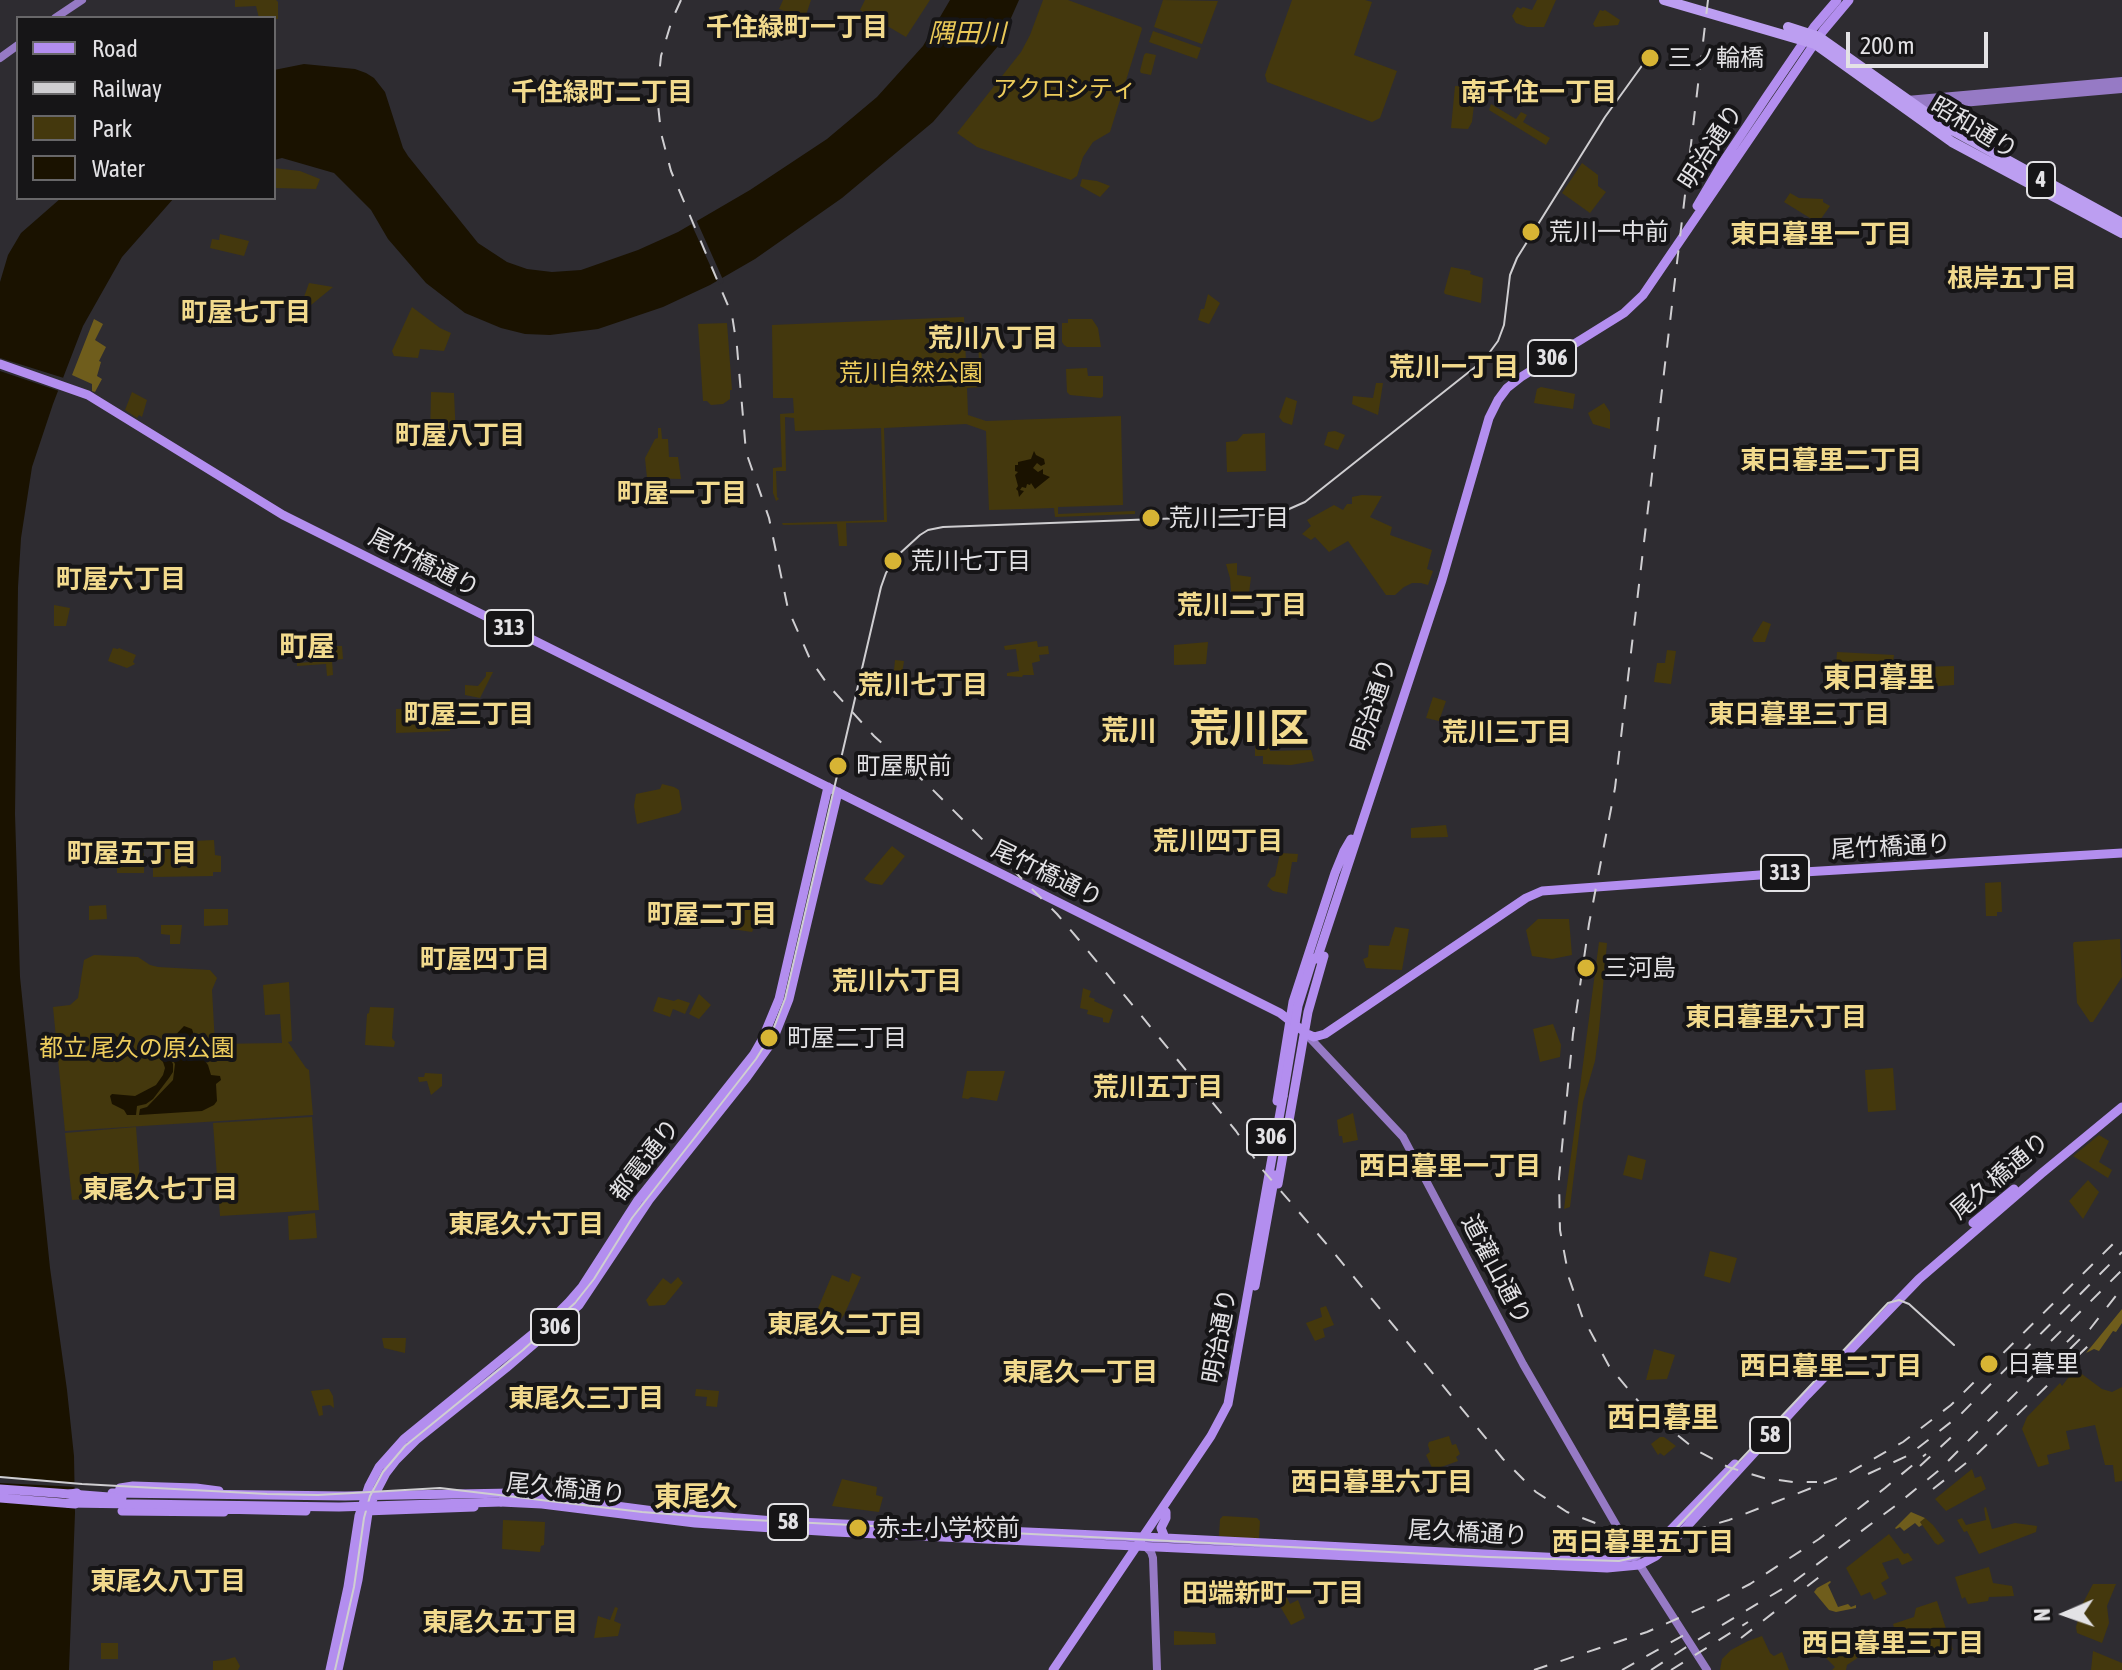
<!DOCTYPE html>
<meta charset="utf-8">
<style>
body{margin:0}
#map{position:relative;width:2122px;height:1670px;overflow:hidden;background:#2e2c31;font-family:"Asap Condensed",sans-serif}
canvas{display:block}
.legend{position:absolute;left:16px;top:16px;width:260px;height:184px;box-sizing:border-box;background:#161517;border:2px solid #686769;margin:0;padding:10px 14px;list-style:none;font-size:24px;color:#e3e2e5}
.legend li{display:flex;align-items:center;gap:16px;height:40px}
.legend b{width:40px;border:2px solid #686769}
.north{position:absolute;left:2026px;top:1574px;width:80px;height:80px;-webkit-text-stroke:6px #161517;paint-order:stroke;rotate:268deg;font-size:22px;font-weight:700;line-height:32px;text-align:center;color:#e3e2e5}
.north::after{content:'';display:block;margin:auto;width:28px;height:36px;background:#e3e2e5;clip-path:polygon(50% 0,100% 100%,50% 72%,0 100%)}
.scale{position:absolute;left:1846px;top:32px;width:142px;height:36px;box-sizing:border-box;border:4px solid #e3e2e5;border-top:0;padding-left:10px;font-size:24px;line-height:28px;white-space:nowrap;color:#e3e2e5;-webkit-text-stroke:6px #161517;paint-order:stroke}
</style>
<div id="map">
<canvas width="2122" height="1670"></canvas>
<ul class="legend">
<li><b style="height:10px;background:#b38eef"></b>Road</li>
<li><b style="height:10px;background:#cfced1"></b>Railway</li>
<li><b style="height:22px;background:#44380d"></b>Park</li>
<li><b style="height:22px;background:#1a1200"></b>Water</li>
</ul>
<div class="north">N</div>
<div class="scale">200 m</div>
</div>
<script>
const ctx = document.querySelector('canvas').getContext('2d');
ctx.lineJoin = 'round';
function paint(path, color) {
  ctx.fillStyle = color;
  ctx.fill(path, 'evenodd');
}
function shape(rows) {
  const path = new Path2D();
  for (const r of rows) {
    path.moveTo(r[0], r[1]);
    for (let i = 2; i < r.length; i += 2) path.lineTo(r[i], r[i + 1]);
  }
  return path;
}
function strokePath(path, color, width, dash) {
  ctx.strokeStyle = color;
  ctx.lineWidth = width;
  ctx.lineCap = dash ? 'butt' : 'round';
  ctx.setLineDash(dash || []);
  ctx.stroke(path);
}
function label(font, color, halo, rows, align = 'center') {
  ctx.font = font + ' "Asap Condensed","Noto Sans JP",sans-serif';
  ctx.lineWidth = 8;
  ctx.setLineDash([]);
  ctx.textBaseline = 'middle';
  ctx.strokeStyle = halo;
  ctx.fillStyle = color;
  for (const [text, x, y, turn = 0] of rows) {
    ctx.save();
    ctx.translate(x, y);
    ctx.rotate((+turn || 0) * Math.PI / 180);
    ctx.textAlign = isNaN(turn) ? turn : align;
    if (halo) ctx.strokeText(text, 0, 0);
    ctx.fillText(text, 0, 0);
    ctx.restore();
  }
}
paint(shape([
 [235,0,276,0,278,2,278,19,259,18,256,6,235,7],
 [783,0,811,0,805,18,779,9],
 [865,0,930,0,906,37,860,10],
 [1043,0,1068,0,1141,27,1142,29,1110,132,1093,142,1083,157,1077,176,1071,180,977,147,957,133,1021,52,1030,35],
 [1163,0,1218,1,1202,44,1154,27],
 [1292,0,1365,0,1372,2,1354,55,1397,71,1380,118,1372,122,1267,82,1265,75],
 [1537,0,1556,0,1544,27,1527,27,1516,23,1512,16,1517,7,1521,9,1523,7,1532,10],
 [1600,10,1603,11,1605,10,1620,20,1618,25,1595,27,1593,24],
 [1153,31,1201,48,1197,59,1149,42],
 [1146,53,1156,55,1151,75,1141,73,1140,71,1144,55],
 [1455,86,1476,87,1472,122,1468,129,1451,128],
 [1491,104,1516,119,1521,112,1527,115,1523,122,1550,138,1546,145,1489,110],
 [1582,163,1598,175,1598,186,1606,192,1590,213,1562,193],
 [274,168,300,171,320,179,316,189,274,188],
 [1082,179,1097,181,1110,186,1100,197,1080,186],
 [1790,193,1799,198,1823,199,1823,202,1830,206,1818,223,1784,202],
 [220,234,249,241,244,256,210,248,212,239,219,240],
 [1451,267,1471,271,1470,274,1483,278,1481,303,1445,294,1444,292],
 [309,283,333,287,305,310,300,308],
 [1208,294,1220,303,1209,324,1198,320,1201,309,1204,309],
 [412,307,440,328,451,333,444,351,420,349,418,358,394,356,392,351],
 [964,317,967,385,980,384,978,340,981,340,983,387,967,388,968,415,986,421,1121,416,1123,505,1058,507,1058,514,1135,511,1135,514,1055,517,1054,508,989,510,986,431,966,424,884,428,887,522,846,523,847,546,839,546,837,524,783,525,782,523,788,523,884,520,881,428,795,431,794,418,785,417,786,471,776,471,777,497,779,499,776,501,773,493,773,468,782,467,780,414,794,413,793,398,773,398,772,325],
 [1068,319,1092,319,1098,328,1101,347,1067,347,1064,345,1062,342,1062,323,1068,323],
 [727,323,732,390,730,390,730,399,723,404,711,405,707,401,703,401,698,324],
 [1087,368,1088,376,1103,376,1103,396,1101,398,1070,395,1067,392,1066,369],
 [1376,383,1383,383,1378,415,1352,404,1353,396,1373,398],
 [1541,387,1575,394,1573,409,1534,403,1537,389],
 [132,392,147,400,142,417,139,415,137,418,125,410],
 [431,392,454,393,456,438,430,439],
 [1286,397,1297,401,1292,425,1283,422,1279,417],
 [1604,403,1610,412,1610,429,1593,424,1588,413],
 [658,428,661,428,662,439,668,439,669,457,678,457,681,479,647,478,645,458,655,439,658,438],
 [1335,431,1345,435,1338,450,1324,445,1328,432],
 [1265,433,1266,471,1227,472,1226,442,1237,441,1243,434],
 [1362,495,1382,496,1370,517,1392,527,1390,535,1432,550,1427,569,1433,571,1428,585,1421,583,1412,583,1404,587,1395,595,1386,595,1348,541,1329,552,1315,537,1311,540,1302,534,1311,526,1307,520,1334,505,1343,510,1347,504,1352,504,1352,497],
 [1237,563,1237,575,1251,577,1248,602,1232,603,1230,578,1226,564],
 [54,605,70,608,66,626,54,626],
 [1763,621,1771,624,1765,642,1754,642,1752,639],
 [327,640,332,640,332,646,342,646,343,659,332,660,333,675,327,676,326,664,297,666,297,663,325,661,325,643,327,643],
 [1037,641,1038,647,1048,646,1049,654,1039,655,1040,661,1032,663,1034,675,1023,675,1022,677,1007,676,1007,673,1019,671,1016,649,1005,650,1004,646],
 [1208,642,1206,664,1174,665,1174,645],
 [113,648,118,649,119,648,136,655,133,662,135,664,127,668,108,661],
 [1667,650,1676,651,1671,684,1654,682,1657,663,1665,663],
 [1837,652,1894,655,1890,685,1835,681],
 [895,660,904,661,899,693,892,692],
 [1954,666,1954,685,1915,688,1915,684,1918,682,1917,667],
 [486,672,493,672,480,698,465,695,465,685,478,686,486,676],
 [1433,697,1446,701,1439,721,1426,718],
 [441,707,441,713,449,713,450,731,396,733,396,709],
 [1255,738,1270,738,1270,751,1311,750,1314,761,1291,765,1263,764,1263,756,1255,756],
 [662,784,674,787,679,790,682,809,679,813,637,824,634,806,636,794,660,789],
 [1446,825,1448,837,1411,838,1411,828],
 [122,838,128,839,129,853,144,853,144,873,117,873,117,859,120,858],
 [214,840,215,855,221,856,221,872,213,872,213,876,153,877,153,843],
 [892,846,905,856,882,885,870,883,864,879],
 [1280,853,1298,854,1297,862,1292,862,1287,894,1273,891,1267,886,1271,878,1275,876],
 [2001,882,2002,912,1997,912,1997,916,1986,916,1985,883],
 [106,905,107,919,89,920,89,906],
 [734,906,752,906,752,916,758,919,752,932,732,929,733,923,741,923,741,915,733,915],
 [204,909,228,909,228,925,204,926],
 [1538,919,1569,919,1572,955,1552,959,1532,956,1526,930],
 [161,925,182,925,180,944,170,944,170,935,161,934],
 [1395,927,1409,929,1402,970,1366,968,1363,959,1368,957,1369,945,1389,946],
 [2120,939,2122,977,2093,1022,2090,1022,2077,1003,2073,944,2074,942],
 [1599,942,1607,943,1599,1030,1595,1061,1583,1102,1570,1207,1564,1209],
 [94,955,138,957,150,965,158,967,210,970,217,978,212,990,215,1044,282,1043,280,1014,265,1015,263,985,289,982,292,1041,288,1042,306,1068,309,1070,313,1115,65,1131,53,1007,70,1005,78,998,84,960],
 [1083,988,1091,991,1089,997,1095,999,1094,1001,1113,1010,1109,1023,1103,1022,1103,1018,1087,1014,1088,1010,1080,1008],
 [699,994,711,1005,699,1019,689,1014],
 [658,997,674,1001,678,999,690,1003,685,1014,673,1009,670,1017,653,1011],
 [370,1007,394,1008,392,1038,395,1042,394,1047,365,1045,367,1014,369,1013],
 [1553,1024,1561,1045,1560,1057,1540,1062,1533,1029],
 [1893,1068,1896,1110,1868,1112,1865,1070],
 [967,1071,1005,1071,997,1101,971,1097,968,1099,962,1098],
 [425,1073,442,1074,442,1086,431,1095,427,1081,419,1082,418,1077,424,1077],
 [1353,1113,1358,1140,1343,1143,1342,1136,1339,1136,1337,1120],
 [312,1117,319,1210,220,1216,213,1123],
 [136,1127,141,1195,72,1200,65,1133],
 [2099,1135,2109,1141,2099,1162,2112,1170,2108,1178,2073,1156],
 [1628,1155,1646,1160,1642,1180,1623,1175],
 [2088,1180,2099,1192,2083,1219,2069,1201],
 [315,1213,317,1238,289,1240,288,1216],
 [1710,1251,1737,1258,1730,1283,1704,1276],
 [852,1273,861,1277,844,1315,835,1327,813,1320,832,1275,849,1282],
 [678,1277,683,1283,665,1305,649,1306,646,1300,663,1278,671,1284],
 [1326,1306,1334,1325,1323,1329,1325,1337,1315,1341,1306,1323,1322,1317,1320,1308],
 [382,1338,406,1338,405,1353,384,1348],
 [1654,1349,1675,1355,1667,1379,1646,1380],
 [2075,1369,2102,1389,2112,1392,2122,1387,2122,1481,2115,1482,2113,1465,2105,1465,2095,1425,2066,1431,2070,1449,2047,1455,2049,1464,2038,1467,2022,1429,2027,1417,2060,1383,2062,1386],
 [329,1389,333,1396,334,1408,330,1405,322,1406,323,1415,319,1416,311,1391],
 [696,1389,719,1391,717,1407,706,1406,707,1397,695,1396],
 [1449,1436,1452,1445,1456,1444,1460,1454,1456,1457,1458,1461,1433,1470,1426,1455,1430,1452,1428,1445,1429,1442],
 [1660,1437,1664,1437,1676,1446,1664,1456,1660,1453,1658,1455,1651,1444],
 [1972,1469,1975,1478,1981,1476,1986,1489,1946,1511,1935,1499],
 [842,1479,877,1487,876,1495,883,1497,879,1512,832,1506],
 [1986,1507,1992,1529,2015,1523,2037,1526,2036,1532,1979,1554,1967,1531,1964,1532,1957,1520,1962,1518,1966,1525,1986,1520,1984,1508],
 [1223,1516,1257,1518,1260,1521,1259,1539,1219,1536,1220,1519],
 [1925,1518,1933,1525,1945,1541,1938,1545,1935,1543,1920,1522],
 [503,1520,545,1522,544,1545,541,1546,540,1552,502,1549],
 [1889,1534,1904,1554,1908,1553,1913,1560,1902,1565,1898,1558,1882,1563,1889,1578,1881,1583,1887,1594,1874,1600,1870,1592,1861,1596,1846,1568],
 [1989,1567,1993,1583,2012,1586,2014,1596,1989,1597,1988,1601,1968,1604,1965,1597,1962,1599,1955,1577],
 [2093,1584,2116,1584,2107,1606,2109,1623,2102,1643,2077,1633,2076,1627,2083,1603],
 [1286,1596,1290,1604,1298,1600,1305,1618,1291,1625,1277,1601],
 [1937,1601,1953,1650,1924,1656,1921,1647,1902,1652,1893,1624,1914,1617,1916,1608],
 [615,1607,618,1608,614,1621,621,1624,618,1636,594,1638,598,1616,610,1620],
 [1174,1631,1215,1633,1216,1644,1174,1645],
 [1762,1636,1770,1653,1774,1656,1782,1652,1789,1670,1720,1670,1722,1659,1731,1650,1748,1641],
 [1851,1640,1859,1657,1847,1665,1846,1670,1832,1670,1835,1667,1823,1655],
 [101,1643,118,1643,118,1659,101,1659],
 [2093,1651,2122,1663,2122,1670,2091,1670],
 [235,1657,240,1666,238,1670,213,1670,213,1661,225,1660]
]), '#44380d');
paint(shape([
 [94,319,103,324,95,340,106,347,99,361,101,362,97,376,102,379,95,392,92,391,92,384,72,375],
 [2122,1309,2122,1323,2116,1332,2113,1331,2099,1351,2094,1349,2086,1353],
 [1911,1512,1925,1518,1920,1522,1922,1525,1919,1527,1915,1523,1904,1531,1900,1527,1896,1529,1895,1528],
 [1830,1581,1831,1582,1828,1585,1838,1607,1848,1604,1851,1607,1856,1605,1856,1608,1836,1612,1829,1610,1814,1592,1817,1588]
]), '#6f5d1c');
paint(shape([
 [950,0,1019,0,999,45,933,122,842,198,755,259,710,285,663,307,598,329,550,335,525,334,501,328,465,313,426,283,388,239,371,210,334,173,282,158,274,160,274,70,304,64,355,69,366,73,374,78,385,92,403,148,408,156,478,243,507,262,527,269,552,272,581,270,638,250,678,232,750,190,827,139,877,97,923,46],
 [61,198,174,198,122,257,83,326,53,404,32,467,21,538,18,587,15,814,20,977,50,1268,67,1390,74,1456,75,1513,69,1670,0,1670,0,282,8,255,21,233],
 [1034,451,1036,455,1044,459,1045,464,1041,466,1037,463,1033,468,1038,472,1043,469,1043,474,1050,477,1035,489,1031,483,1030,485,1027,484,1026,488,1022,487,1020,490,1024,491,1019,497,1018,491,1016,489,1018,486,1015,475,1018,472,1015,471,1015,465,1018,465,1018,462,1031,459],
 [184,1026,192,1029,201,1056,208,1065,211,1075,220,1076,221,1080,216,1084,217,1101,214,1105,202,1111,139,1115,140,1109,147,1107,173,1080,175,1064,165,1046],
 [111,1034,118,1037,130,1049,152,1053,162,1049,166,1050,173,1064,173,1072,169,1078,153,1099,146,1104,137,1106,136,1115,127,1115,124,1110,112,1104,110,1096,112,1094,135,1096,156,1085,163,1075,165,1068,163,1062,159,1058,130,1055,125,1057,115,1052,104,1051,101,1043,101,1036]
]), '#1a1200');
paint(shape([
 [695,217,724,282,719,285,690,221],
 [0,358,67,379,62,392,0,371],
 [0,1476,78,1483,78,1487,0,1483]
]), '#2e2c31');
strokePath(shape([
 [55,18,82,0],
 [0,58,18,45],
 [1907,100,2122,81],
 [1916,107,2122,89],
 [1307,1035,1403,1137,1523,1364,1634,1556,1707,1670],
 [1145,1546,1151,1552,1153,1558,1157,1670]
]), '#967ac5', 8);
strokePath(shape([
 [1697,206,1723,162,1767,96,1814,27,1837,0],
 [0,364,88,395,283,515,1236,991,1280,1013,1307,1034,1314,1037,1325,1034,1526,898,1542,891,1787,873,2122,853],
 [1317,959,1442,580,1489,418,1498,400,1507,388,1521,377,1624,313,1643,295,1823,31,1849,0],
 [1277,1101,1293,1002,1335,873,1344,851,1351,839],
 [1278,1184,1308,1012,1324,956],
 [1973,1223,2014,1189],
 [1255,1286,1275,1175],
 [120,1488,133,1486,196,1488,219,1491],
 [0,1489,70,1494,77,1493],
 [112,1493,345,1496,513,1493],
 [506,1497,532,1495,654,1511,774,1521,1165,1538,1604,1560,1634,1556,1658,1543,1735,1464],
 [0,1498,75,1504],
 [501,1502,542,1504,695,1523,835,1532,1607,1568,1639,1565,1656,1556,1681,1533,1807,1395,1919,1279,2042,1173,2122,1107],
 [217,1509,306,1511],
 [122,1511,224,1512],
 [365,1511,474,1507],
 [1165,1538,1161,1528,1166,1518,1166,1512],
 [330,1670,348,1587,359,1516,369,1486,379,1467,404,1439,556,1315,569,1302,582,1287,638,1200,754,1054,762,1040,779,999,828,787],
 [338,1670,358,1580,368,1513,374,1496,386,1473,396,1460,416,1440,506,1368,579,1305,649,1200,747,1077,772,1042,789,999,838,792],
 [1053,1670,1211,1436,1228,1404,1283,1096]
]), '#b38eef', 9);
strokePath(shape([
 [1664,0,1815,44,1952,142,2122,233],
 [1788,27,1819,37,1945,126,2122,223]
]), '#bc9ef1', 10);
strokePath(shape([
 [0,1477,82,1484,267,1494,318,1495,440,1488,642,1512,733,1519,1488,1557,1619,1561,1645,1555,1667,1538,1888,1303,1899,1300,1909,1304,1954,1345],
 [335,1670,354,1587,364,1518,370,1496,383,1472,405,1446,523,1350,575,1303,594,1279,632,1218,756,1059,771,1035,785,999,881,587,886,573,897,556,920,535,928,530,943,527,1264,515,1280,513,1305,502,1484,360,1498,341,1504,325,1510,275,1517,258,1605,117,1654,49]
]), '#cfced1', 2);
strokePath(shape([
 [681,0,672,20,661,56,657,95,661,133,671,171,732,315,737,347,746,452,769,518,788,609,810,659,828,685,874,736,930,787,1057,914,1079,940,1236,1131,1261,1168,1330,1248,1503,1459,1536,1492,1567,1512,1603,1526,1640,1532,1681,1532,1695,1530,1729,1520,1845,1475,1903,1442,1951,1405,2122,1235],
 [1708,0,1615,788,1589,924,1573,1034,1559,1178,1560,1230,1569,1278,1582,1316,1609,1366,1644,1408,1696,1450,1728,1467,1764,1478,1793,1482,1817,1482],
 [2051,1341,2122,1270],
 [2070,1349,2090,1329,2122,1288],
 [1920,1466,1961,1428],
 [1868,1474,1909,1455,1960,1415,2122,1252],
 [1933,1489,1975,1456,2089,1345],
 [1741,1638,1823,1574],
 [1534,1670,1647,1632,1715,1602,1750,1584,1819,1539,1885,1488,1926,1454],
 [1622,1670,1684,1635],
 [1651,1670,1694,1642,1792,1583,1895,1506,1938,1471,2074,1335],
 [1671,1670,1748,1622]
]), '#cfced1', 2, [14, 14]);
strokePath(shape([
 [1283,1096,1298,1006,1313,958],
 [70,1494,122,1498],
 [68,1503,339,1507,501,1502]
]), '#b38eef', 9);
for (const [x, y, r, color] of [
 [1650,58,10,"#d7b434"],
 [1531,232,10,"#d7b434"],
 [1151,518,10,"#d7b434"],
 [893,561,10,"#d7b434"],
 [838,766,10,"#d7b434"],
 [1586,968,10,"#d7b434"],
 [769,1038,10,"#d7b434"],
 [1989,1364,10,"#d7b434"],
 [858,1528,10,"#d7b434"]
]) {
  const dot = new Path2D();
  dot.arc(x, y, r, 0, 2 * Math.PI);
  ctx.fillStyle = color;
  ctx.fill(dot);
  strokePath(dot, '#161517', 3);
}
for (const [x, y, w] of [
 [2041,180,28],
 [1552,358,48],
 [509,628,48],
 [1785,873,48],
 [1271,1137,48],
 [555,1327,48],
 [1770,1435,40],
 [788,1522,40]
]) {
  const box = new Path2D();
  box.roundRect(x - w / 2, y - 18, w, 36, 6);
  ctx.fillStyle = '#161517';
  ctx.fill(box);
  strokePath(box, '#e3e2e5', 2);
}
label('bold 22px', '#e3e2e5', null, [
 ["4",2041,180],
 ["306",1552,358],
 ["313",509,628],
 ["313",1785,873],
 ["306",1271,1137],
 ["306",555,1327],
 ["58",1770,1435],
 ["58",788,1522]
]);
label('24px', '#e3e2e5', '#161517', [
 ["三ノ輪橋",1668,58],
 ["荒川一中前",1549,232],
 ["荒川二丁目",1169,518],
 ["荒川七丁目",911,561],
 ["町屋駅前",856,766],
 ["三河島",1604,968],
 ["町屋二丁目",787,1038],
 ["日暮里",2007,1364],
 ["赤土小学校前",876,1528]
], 'left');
label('24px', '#eecd5c', '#161517', [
 ["アクロシティ",1065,89],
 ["荒川自然公園",911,373],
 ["都立 尾久の原公園",137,1048]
]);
label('24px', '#e3e2e5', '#161517', [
 ["昭和通り",1974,128,31],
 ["明治通り",1711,147,-57],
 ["尾竹橋通り",424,563,27],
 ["明治通り",1374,705,-72],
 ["尾竹橋通り",1891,847,-3],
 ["尾竹橋通り",1047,874,26],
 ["都電通り",645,1160,-52],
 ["尾久橋通り",2000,1176,-40],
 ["道灌山通り",1496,1270,62],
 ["明治通り",1220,1336,-80],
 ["尾久橋通り",566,1489,6],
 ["尾久橋通り",1468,1533,3]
]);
label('bold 26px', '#f2da8d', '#161517', [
 ["千住緑町一丁目",797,28],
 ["千住緑町二丁目",602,93],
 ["南千住一丁目",1539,93],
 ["東日暮里一丁目",1821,235],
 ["根岸五丁目",2012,279],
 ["町屋七丁目",246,313],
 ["荒川八丁目",993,339],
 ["荒川一丁目",1454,368],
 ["町屋八丁目",460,436],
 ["東日暮里二丁目",1831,461],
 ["町屋一丁目",682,494],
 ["町屋六丁目",121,580],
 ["荒川二丁目",1242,606],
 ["荒川七丁目",923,686],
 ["町屋三丁目",469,715],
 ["東日暮里三丁目",1799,715],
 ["荒川三丁目",1507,733],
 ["荒川四丁目",1218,842],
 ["町屋五丁目",132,854],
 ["町屋二丁目",712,915],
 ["町屋四丁目",485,960],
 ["荒川六丁目",897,982],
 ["東日暮里六丁目",1776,1018],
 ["荒川五丁目",1158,1088],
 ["西日暮里一丁目",1450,1167],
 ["東尾久七丁目",160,1190],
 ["東尾久六丁目",526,1225],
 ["東尾久二丁目",845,1325],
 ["西日暮里二丁目",1831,1367],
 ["東尾久一丁目",1080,1373],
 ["東尾久三丁目",586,1399],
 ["西日暮里六丁目",1382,1483],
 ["西日暮里五丁目",1643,1543],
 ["東尾久八丁目",168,1582],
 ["田端新町一丁目",1273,1594],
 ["東尾久五丁目",500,1623],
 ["西日暮里三丁目",1893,1644]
]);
label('italic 26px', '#e9c857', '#161517', [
 ["隅田川",967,34]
]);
label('bold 28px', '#f2da8d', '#161517', [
 ["町屋",307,647],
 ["東日暮里",1879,678],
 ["荒川",1129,731],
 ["西日暮里",1663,1418],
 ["東尾久",696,1497]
]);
label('bold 40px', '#f2da8d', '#161517', [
 ["荒川区",1249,729]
]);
</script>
